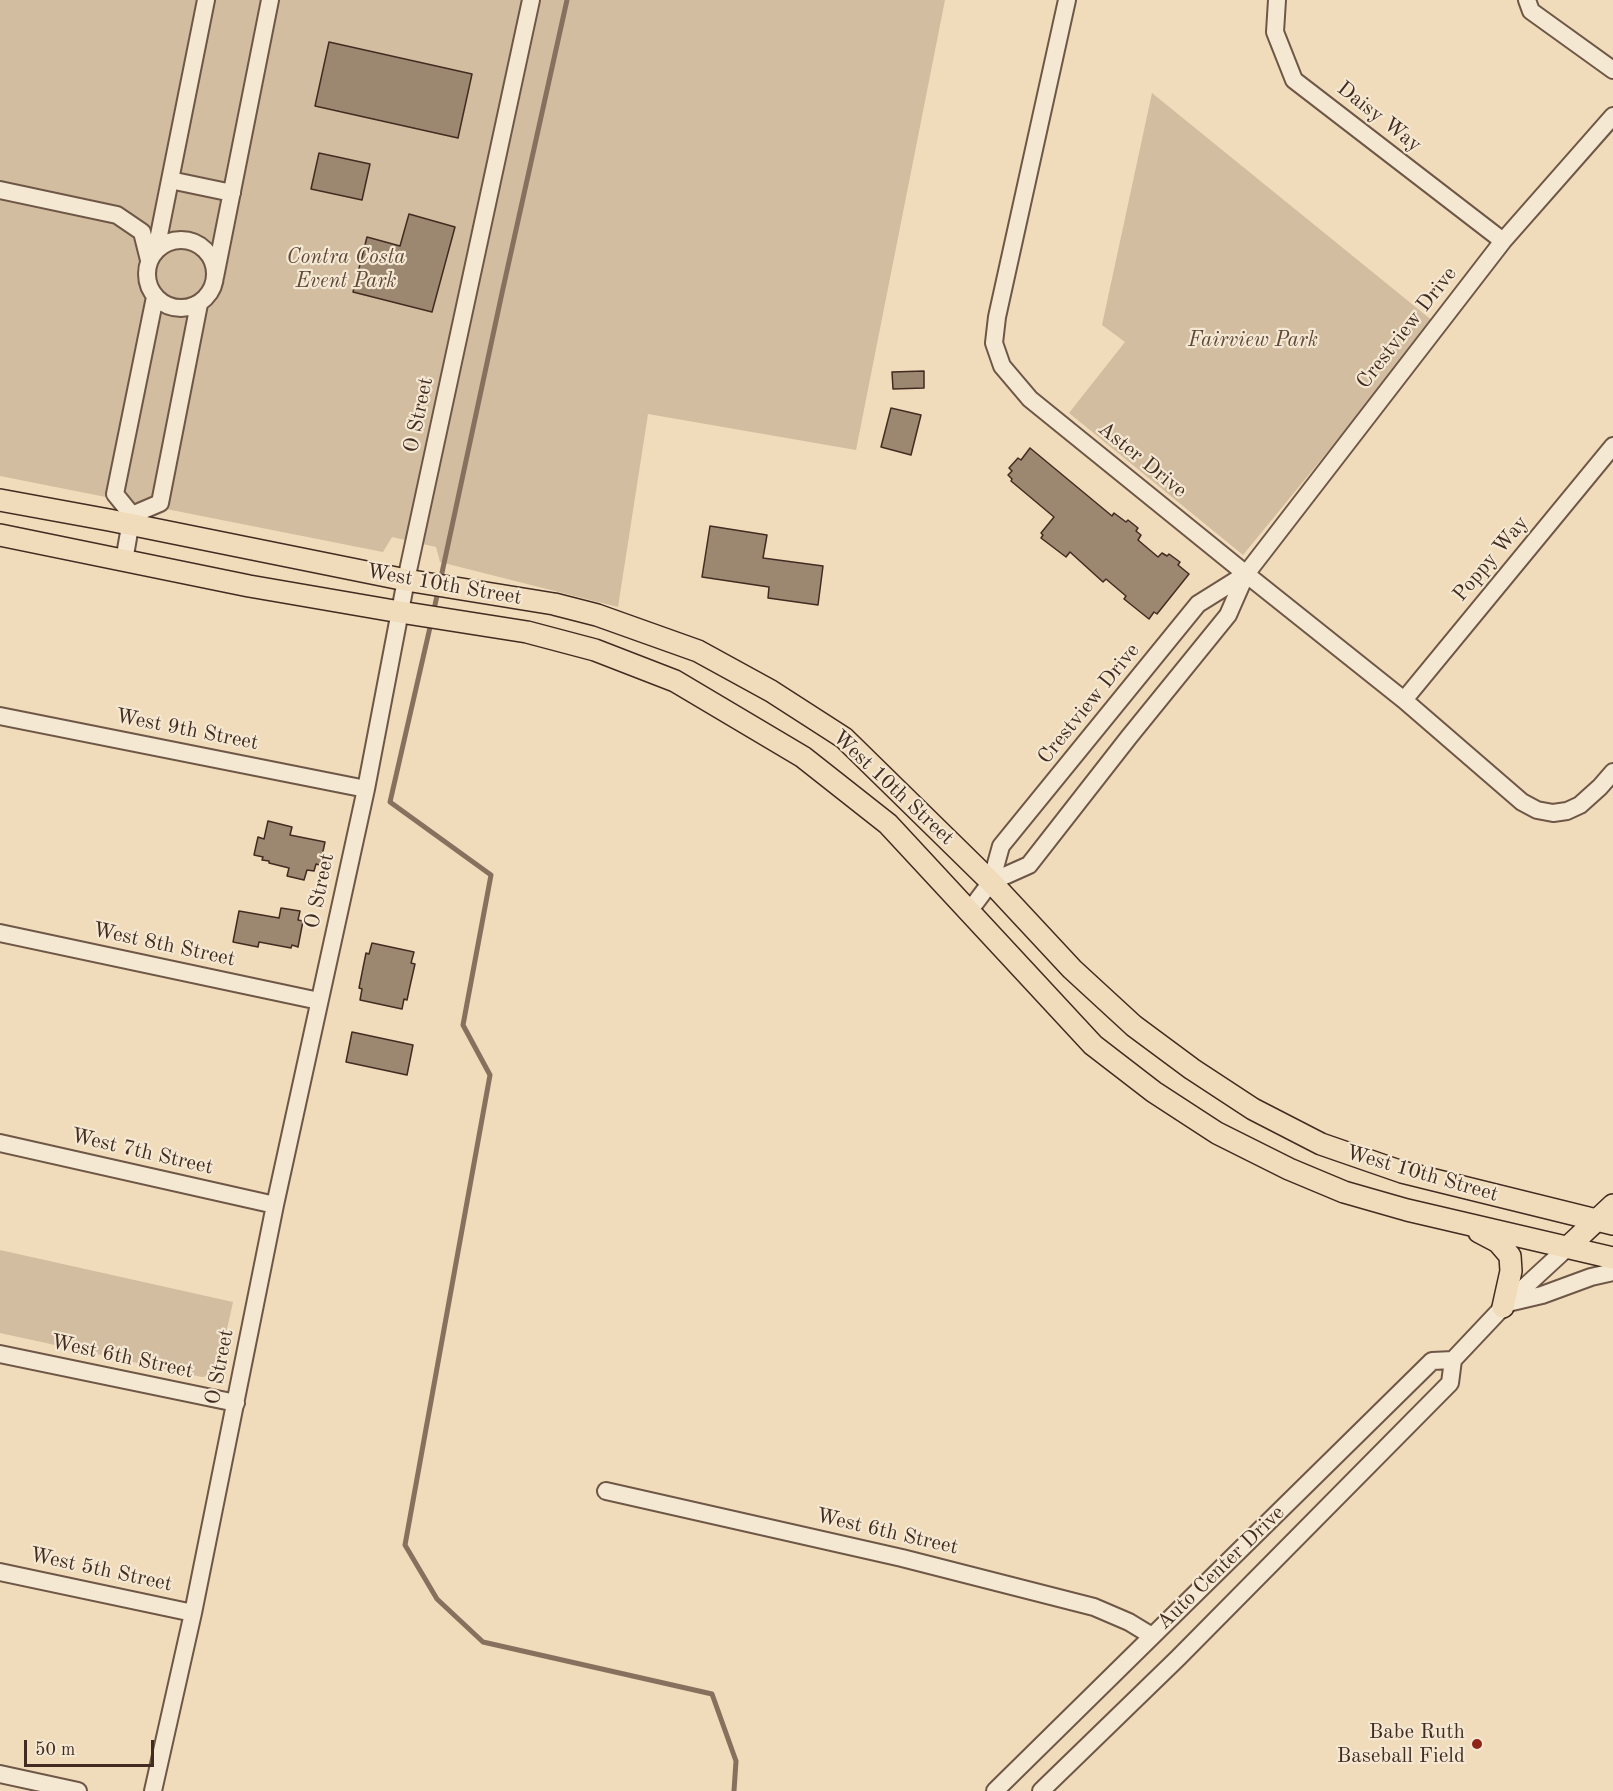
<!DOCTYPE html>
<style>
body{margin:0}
#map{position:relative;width:1613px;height:1791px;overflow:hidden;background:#f0dbba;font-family:"Old Standard TT",serif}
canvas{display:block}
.scale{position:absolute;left:24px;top:1740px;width:130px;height:27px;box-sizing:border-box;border:3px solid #422b21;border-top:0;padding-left:8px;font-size:18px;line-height:21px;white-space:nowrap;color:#422b21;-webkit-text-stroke:4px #f5e8d2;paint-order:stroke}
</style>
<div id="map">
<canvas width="1613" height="1791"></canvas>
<div class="scale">50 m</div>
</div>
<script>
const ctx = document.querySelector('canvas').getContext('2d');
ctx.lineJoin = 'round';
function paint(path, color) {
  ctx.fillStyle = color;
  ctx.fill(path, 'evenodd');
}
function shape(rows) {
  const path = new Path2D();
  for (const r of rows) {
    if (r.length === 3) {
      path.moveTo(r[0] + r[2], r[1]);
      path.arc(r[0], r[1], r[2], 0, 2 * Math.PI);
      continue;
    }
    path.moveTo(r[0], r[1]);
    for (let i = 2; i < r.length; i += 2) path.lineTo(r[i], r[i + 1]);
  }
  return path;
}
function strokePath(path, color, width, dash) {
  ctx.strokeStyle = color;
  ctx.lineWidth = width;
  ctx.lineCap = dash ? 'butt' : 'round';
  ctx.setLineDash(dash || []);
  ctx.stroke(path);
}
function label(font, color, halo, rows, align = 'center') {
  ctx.font = font + ' "Old Standard TT",serif';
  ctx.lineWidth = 4.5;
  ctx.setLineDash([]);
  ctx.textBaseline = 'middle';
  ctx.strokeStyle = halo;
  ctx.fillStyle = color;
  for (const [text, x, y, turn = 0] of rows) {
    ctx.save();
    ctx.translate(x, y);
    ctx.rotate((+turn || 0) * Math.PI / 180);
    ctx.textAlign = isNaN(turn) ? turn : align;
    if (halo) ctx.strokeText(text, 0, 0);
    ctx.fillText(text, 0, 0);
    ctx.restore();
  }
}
paint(shape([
 [0,0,945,0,856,450,648,414,618,607,440,562,436,547,392,537,383,552,0,476],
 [1152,93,1434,322,1243,555,1069,413,1125,342,1102,325],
 [0,1250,233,1302,219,1365,214,1375,202,1377,0,1333]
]), '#d2bda0');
strokePath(shape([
 [440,582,502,293,567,0],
 [433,614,438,591],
 [431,623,390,802,491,875,463,1025,490,1075,405,1545,437,1599,483,1642,712,1694,736,1761,734,1791]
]), '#87715e', 5);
const building = shape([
 [329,42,472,74,458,138,315,106,329,42],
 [319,153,370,164,362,200,311,189,319,153],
 [409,214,455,227,432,312,353,292,367,237,400,246,409,214],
 [924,371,924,388,893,389,892,372,924,371],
 [891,408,921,415,911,455,881,447,891,408],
 [1030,448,1112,516,1114,513,1126,522,1128,520,1138,528,1136,531,1141,535,1138,540,1158,557,1162,553,1167,556,1169,554,1180,562,1178,565,1189,574,1157,614,1154,612,1149,619,1124,599,1126,596,1106,579,1103,582,1070,552,1066,557,1041,538,1043,535,1041,533,1054,517,1011,481,1012,479,1008,475,1012,471,1009,468,1018,458,1021,460,1030,448],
 [710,526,767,535,763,558,823,566,818,605,768,598,769,587,702,577,710,526],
 [268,821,292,827,290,835,325,842,320,865,316,864,314,871,307,870,304,880,287,876,289,868,269,863,269,861,262,860,263,857,254,855,258,837,264,839,268,821],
 [281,908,300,911,298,920,303,921,298,947,292,945,291,948,259,942,258,947,233,942,239,911,279,918,281,908],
 [372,943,414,952,411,963,415,964,410,986,407,1000,404,999,402,1009,360,1000,362,989,359,988,366,953,369,954,372,943],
 [352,1032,413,1045,407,1075,346,1062,352,1032]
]);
paint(building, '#9c8771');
strokePath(building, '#422b21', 1.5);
const minor = shape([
 [1067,0,997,317,994,343,1002,366,1030,399,1246,574,1404,700,1522,802,1537,810,1553,813,1567,811,1580,805,1600,787,1613,772],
 [1277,0,1275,32,1294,80,1503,241],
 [1527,0,1531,11,1613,70],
 [170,180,232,193],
 [0,190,117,215,142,232,149,260],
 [181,274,34],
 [156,250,206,0],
 [215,277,270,0],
 [155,297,115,494,132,515,160,503,199,304],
 [124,561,132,515],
 [1404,700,1613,446],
 [0,716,366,789],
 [991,882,1029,865,1129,737,1228,615,1246,574,1503,241,1613,116],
 [970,910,991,882,1001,846,1198,604,1246,574],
 [0,933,319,1001],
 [0,1143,275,1205],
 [1508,1303,1542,1295,1591,1277,1613,1272],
 [0,1354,236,1403],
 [606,1491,902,1558,1094,1607,1129,1622,1152,1636],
 [0,1572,193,1613],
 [0,1774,78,1791],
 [153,1791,193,1613,275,1205,366,789,406,580,531,0],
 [995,1791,1432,1361,1453,1360],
 [1041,1791,1178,1658,1450,1383,1453,1360,1503,1307,1568,1247]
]);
const major = shape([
 [0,500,109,520,406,580,554,604,597,615,698,651,771,691,844,738,991,882,1072,969,1134,1026,1192,1069,1253,1109,1321,1144,1402,1172,1613,1224],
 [0,535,249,586,400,612,527,632,595,650,675,681,803,757,888,824,1093,1045,1154,1092,1217,1133,1289,1169,1344,1192,1407,1210,1613,1258],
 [1479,1232,1498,1242,1510,1256,1511,1271,1503,1307],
 [1568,1247,1613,1205]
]);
strokePath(minor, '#6e5747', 20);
strokePath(major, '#422b21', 24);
strokePath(minor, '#f5e8d2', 16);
strokePath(major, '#f0dbba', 21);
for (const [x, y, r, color] of [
 [1477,1744,6,"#8f2418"]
]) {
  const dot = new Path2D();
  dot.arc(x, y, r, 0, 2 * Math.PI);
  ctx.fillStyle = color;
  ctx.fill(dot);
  strokePath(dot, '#f5e8d2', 2);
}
label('21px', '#422b21', '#f5e8d2', [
 ["Daisy Way",1379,117,38],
 ["Crestview Drive",1407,328,-52],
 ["O Street",419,415,-78],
 ["Aster Drive",1142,460,39],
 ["Poppy Way",1491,559,-50],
 ["West 10th Street",444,585,10],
 ["Crestview Drive",1089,704,-51],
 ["West 9th Street",187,730,11],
 ["West 10th Street",893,788,43],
 ["O Street",320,891,-78],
 ["West 8th Street",164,945,12],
 ["West 7th Street",142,1152,13],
 ["West 10th Street",1422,1174,16],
 ["West 6th Street",122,1357,12],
 ["O Street",220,1367,-79],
 ["West 6th Street",887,1532,13],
 ["Auto Center Drive",1221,1568,-44],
 ["West 5th Street",101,1570,12]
]);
label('italic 21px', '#5f483a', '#f5e8d2', [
 ["Contra Costa",346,257],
 ["Event Park",346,281],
 ["Fairview Park",1253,340]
]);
label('21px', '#422b21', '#f5e8d2', [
 ["Babe Ruth",1465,1732],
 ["Baseball Field",1465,1756]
], 'right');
</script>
